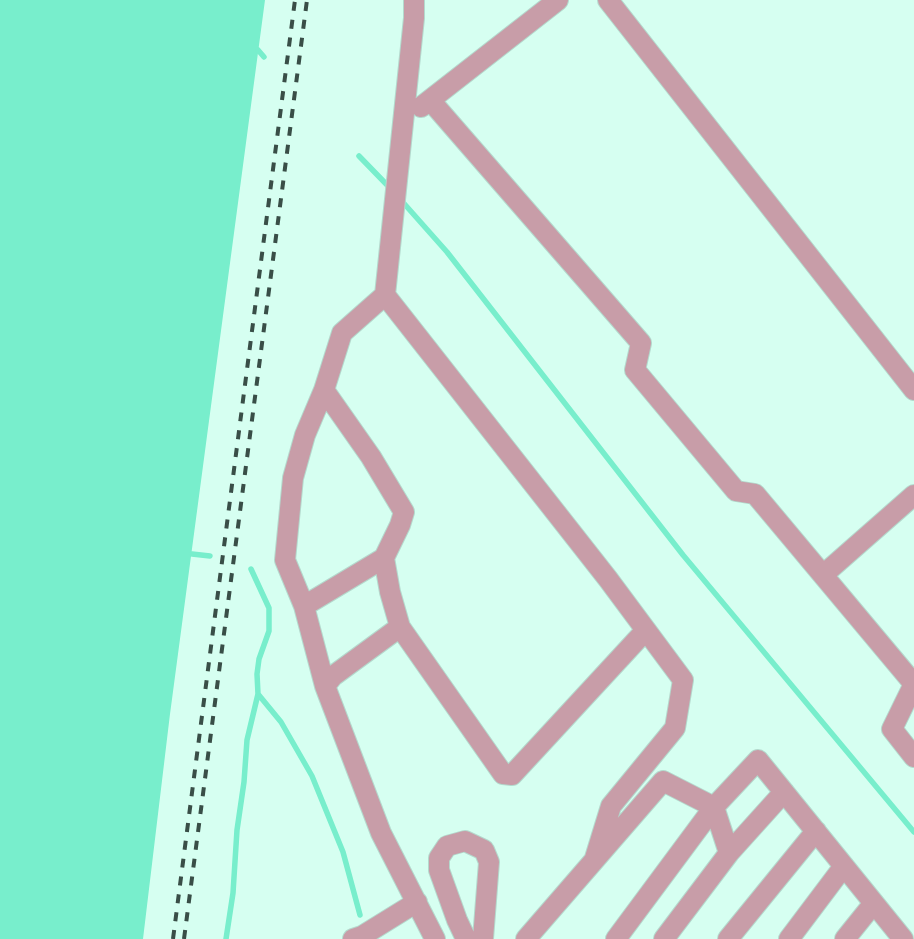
<!DOCTYPE html>
<style>
body{margin:0}
canvas{display:block;background:#d6fff1}
</style>
<canvas width="914" height="939"></canvas>
<script>
const ctx = document.querySelector('canvas').getContext('2d');
ctx.lineJoin = 'round';
function paint(path, color) {
  ctx.fillStyle = color;
  ctx.fill(path, 'evenodd');
}
function shape(rows) {
  const path = new Path2D();
  for (const r of rows) {
    path.moveTo(r[0], r[1]);
    for (let i = 2; i < r.length; i += 2) path.lineTo(r[i], r[i + 1]);
  }
  return path;
}
function strokePath(path, color, width, dash) {
  ctx.strokeStyle = color;
  ctx.lineWidth = width;
  ctx.lineCap = dash ? 'butt' : 'round';
  ctx.setLineDash(dash || []);
  ctx.stroke(path);
}
paint(shape([
 [0,0,265,0,170,714,143,939,0,939]
]), '#78eecc');
strokePath(shape([
 [258,50,264,57],
 [359,156,390,188],
 [400,199,447,252,683,555,914,832],
 [192,554,210,556],
 [258,694,281,722,312,776,343,852,360,915],
 [226,939,233,893,237,830,244,782,247,740,258,694,257,674,259,659,269,631,269,608,251,569]
]), '#78eecc', 5.5);
const minor = shape([
 [414,0,414,18,385,295,608,579,683,680,675,728,611,806,595,858],
 [608,0,914,390],
 [430,100,641,343,635,370,736,491,755,494,914,684,892,729,914,757],
 [421,107,558,0],
 [385,295,342,333,324,390,371,457,404,512,400,525,384,558,390,592,400,627,333,676,325,686,381,833,435,939],
 [324,390,305,435,293,478,285,560,304,606,325,686],
 [823,575,914,495],
 [304,606,384,558],
 [400,627,503,774,512,775,646,630],
 [353,939,362,936,417,902],
 [466,939,457,920,439,870,439,858,447,846,465,841,484,850,489,862,483,939],
 [526,939,663,781,714,807,729,853],
 [616,939,714,807,758,760,903,939],
 [664,939,729,853,784,792],
 [728,939,816,831],
 [789,939,844,866],
 [845,939,874,903]
]);
strokePath(minor, '#b4d9cd', 22);
strokePath(minor, '#c89da8', 20);
strokePath(shape([
 [173,939,295,0],
 [184,939,307,0]
]), '#394e47', 4, [9, 9]);
</script>
